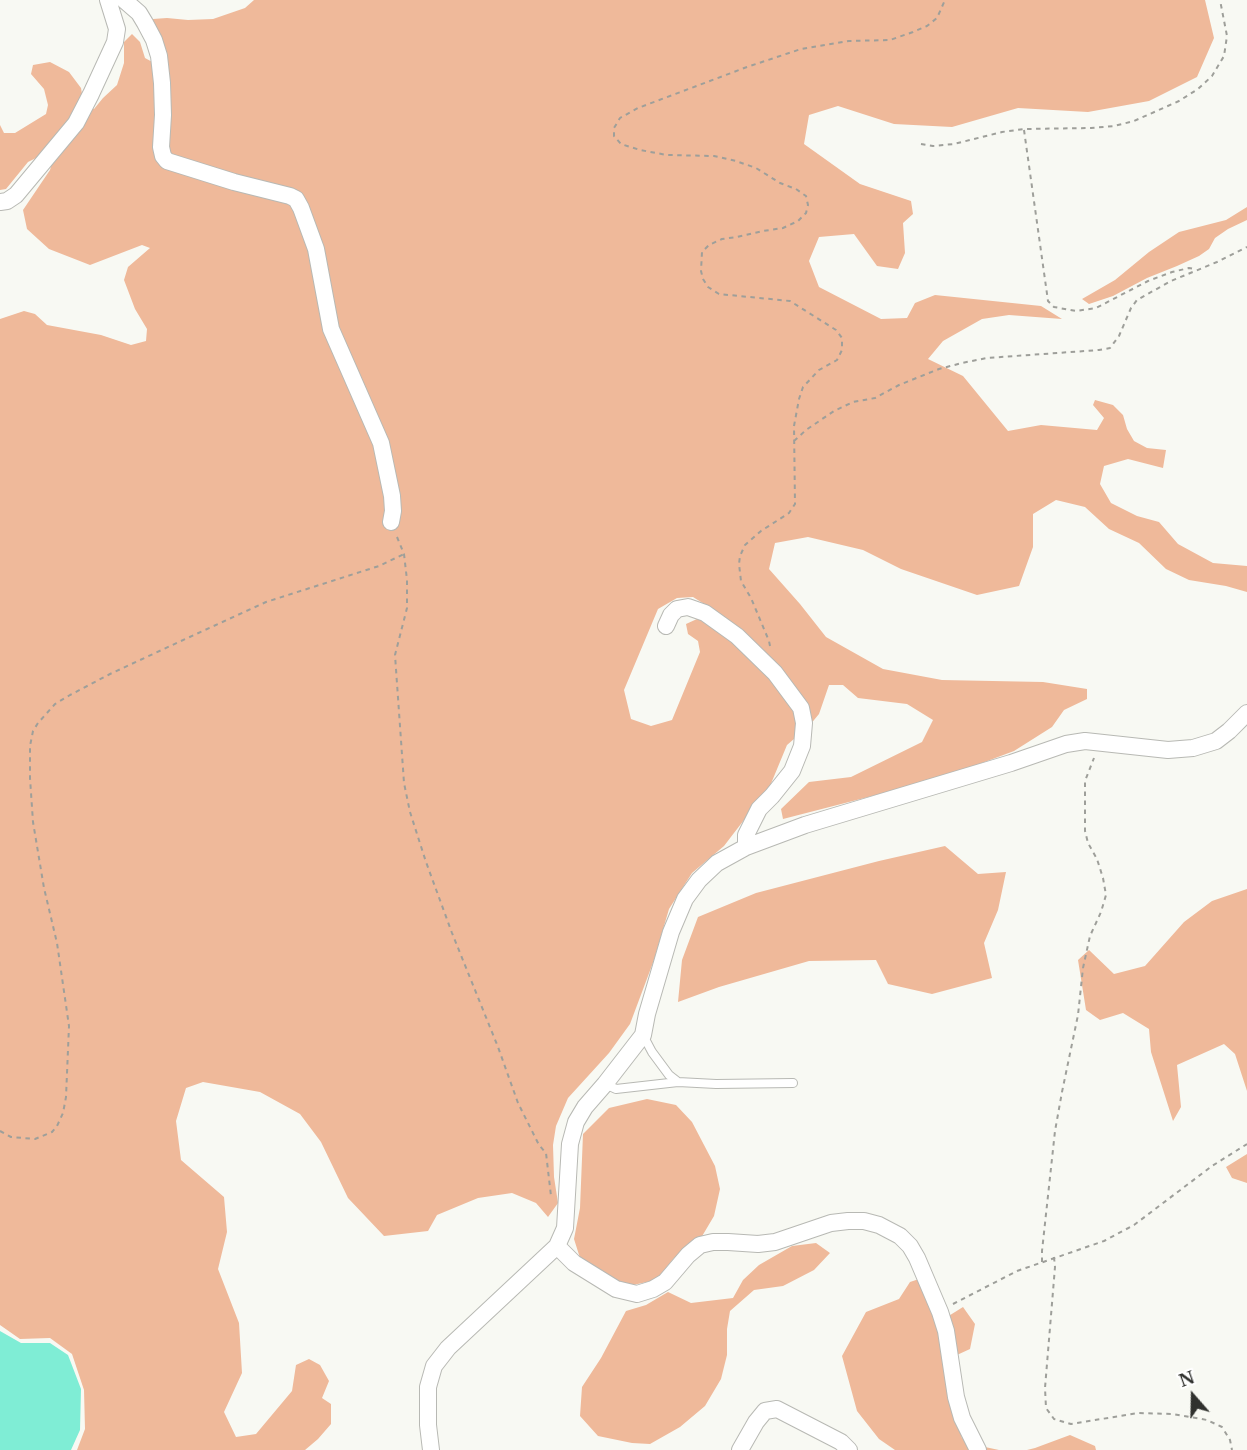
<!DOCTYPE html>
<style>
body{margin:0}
#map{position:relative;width:1247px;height:1450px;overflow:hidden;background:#f8f9f3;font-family:"Libre Baskerville",serif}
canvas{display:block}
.north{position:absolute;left:1163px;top:1366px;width:60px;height:60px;-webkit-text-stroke:4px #fff;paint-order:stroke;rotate:340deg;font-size:16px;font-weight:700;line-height:24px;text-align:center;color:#30312e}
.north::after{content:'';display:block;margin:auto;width:21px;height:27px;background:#30312e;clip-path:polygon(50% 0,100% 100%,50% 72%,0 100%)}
</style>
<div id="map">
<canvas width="1247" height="1450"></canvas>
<div class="north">N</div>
</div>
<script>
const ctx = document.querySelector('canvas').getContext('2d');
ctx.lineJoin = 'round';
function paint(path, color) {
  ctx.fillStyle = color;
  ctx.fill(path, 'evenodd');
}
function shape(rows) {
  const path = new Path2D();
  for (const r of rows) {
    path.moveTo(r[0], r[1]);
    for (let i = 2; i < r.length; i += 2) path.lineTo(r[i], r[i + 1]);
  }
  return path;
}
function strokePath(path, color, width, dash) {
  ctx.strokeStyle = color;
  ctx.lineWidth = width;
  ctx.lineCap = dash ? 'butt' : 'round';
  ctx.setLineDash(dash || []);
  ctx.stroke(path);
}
paint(shape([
 [254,0,1205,0,1214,38,1197,77,1149,101,1088,112,1018,108,952,127,894,124,838,106,809,115,804,144,860,184,911,201,913,214,903,223,905,253,898,269,877,266,854,234,819,237,809,261,819,287,881,319,907,318,915,303,935,295,1041,306,1062,319,1009,315,982,319,943,341,928,359,963,376,1008,431,1041,425,1097,430,1104,418,1093,405,1095,400,1113,405,1123,415,1127,429,1134,441,1147,448,1166,450,1163,468,1128,459,1104,466,1100,484,1111,503,1137,516,1159,522,1178,544,1213,563,1247,566,1247,592,1226,586,1189,580,1166,569,1139,543,1109,529,1085,507,1056,500,1033,514,1033,547,1019,586,977,595,901,569,863,550,808,537,775,543,769,569,800,604,826,637,883,669,942,680,1043,682,1087,689,1087,699,1064,710,1052,727,1014,751,942,778,783,819,781,809,809,782,851,777,922,742,933,720,907,704,858,698,843,685,829,685,819,714,809,726,787,745,770,786,724,846,692,873,669,909,654,960,630,1024,609,1053,568,1098,556,1126,553,1145,554,1177,558,1203,548,1217,536,1203,512,1193,478,1198,437,1215,428,1231,384,1236,348,1198,321,1142,300,1114,260,1092,203,1082,186,1088,176,1121,181,1160,224,1197,227,1232,218,1269,239,1323,242,1373,224,1412,236,1437,256,1434,292,1391,296,1365,309,1359,320,1365,329,1381,322,1398,331,1404,331,1424,318,1439,305,1450,77,1450,85,1429,84,1390,72,1354,50,1338,20,1339,0,1325,0,319,24,311,35,314,47,325,101,335,131,345,146,341,147,329,135,309,124,280,128,267,150,248,142,245,90,265,49,249,27,229,23,210,50,170,53,160,42,155,28,162,6,189,0,190,0,125,4,133,15,133,46,114,48,105,44,89,31,74,33,65,50,62,69,72,81,88,84,105,94,109,103,98,117,85,124,63,124,42,132,34,140,42,145,58,156,64,152,26,153,19,167,18,188,20,213,19,245,8],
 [693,597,717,612,719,623,697,619,686,624,688,634,698,641,700,652,672,720,651,726,631,719,624,690,658,609,677,598],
 [1247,207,1247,220,1228,229,1215,238,1209,249,1199,256,1177,266,1147,278,1113,296,1089,304,1082,299,1115,280,1149,252,1179,232,1226,220],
 [945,846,978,874,1006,872,998,910,984,943,992,978,932,994,888,984,876,960,809,961,719,987,678,1002,682,960,698,917,756,893,879,861],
 [1247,889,1247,1091,1235,1054,1224,1044,1177,1065,1181,1107,1173,1121,1151,1052,1149,1029,1123,1013,1100,1020,1086,1010,1078,960,1089,950,1114,974,1145,966,1184,922,1212,901],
 [647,1099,676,1105,692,1122,715,1166,720,1189,714,1216,701,1238,674,1258,656,1280,633,1285,611,1279,580,1258,574,1239,580,1208,583,1134,609,1108],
 [1247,1154,1247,1183,1232,1178,1226,1167],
 [816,1243,830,1253,814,1270,783,1286,754,1290,730,1311,727,1329,727,1355,721,1379,705,1406,680,1427,650,1444,632,1443,598,1436,580,1416,582,1387,601,1358,626,1311,646,1305,668,1292,691,1303,733,1298,743,1280,759,1265,792,1246],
 [919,1279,947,1317,963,1307,975,1324,970,1349,946,1360,951,1400,962,1438,985,1447,999,1450,895,1450,879,1439,857,1411,842,1356,866,1312,899,1299,910,1282],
 [1070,1435,1095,1446,1096,1450,1027,1450,1035,1448]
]), '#efb99a');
paint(shape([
 [0,1331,21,1343,50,1343,68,1355,81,1389,80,1430,71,1450,0,1450]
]), '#7fedd5');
const lane = shape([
 [643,1035,652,1052,669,1075,678,1082],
 [605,1084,616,1089,678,1082,716,1084,793,1083]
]);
const street = shape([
 [124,0,139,13,145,23,154,40,159,56,162,83,163,115,161,147,163,156,167,161,234,182,290,196,296,199,301,208,316,249,331,329,381,443,392,496,393,511,391,522],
 [0,202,7,201,16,195,76,123,91,94,115,42,117,29,108,0],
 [666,626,671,615,677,609,688,607,705,613,737,636,775,673,801,708,804,723,802,746,792,771,772,796,759,809,746,835,746,847],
 [557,1246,574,1263,616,1289,637,1294,653,1289,665,1282,688,1255,700,1245,713,1242,728,1242,758,1244,775,1242,831,1223,848,1221,864,1221,879,1225,900,1236,910,1246,917,1258,940,1312,946,1331,956,1397,962,1418,978,1450],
 [431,1450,428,1425,428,1387,434,1366,448,1348,557,1246,565,1228,570,1144,576,1122,585,1107,605,1084,643,1035,647,1014,671,932,685,899,699,880,717,863,746,847,805,825,1011,763,1066,744,1085,741,1168,750,1193,748,1216,741,1229,731,1247,713],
 [740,1450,756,1422,765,1411,777,1409,841,1442,849,1450]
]);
strokePath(lane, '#b8b9b4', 10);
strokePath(street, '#b8b9b4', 18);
strokePath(shape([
 [1024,130,1048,301,1054,307,1076,311,1096,308,1148,281,1172,272,1189,268,1194,269],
 [921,144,933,146,954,144,1002,132,1024,129,1091,128,1114,126,1134,121,1179,101,1198,89,1212,76,1224,56,1227,36,1220,0],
 [794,441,806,430,834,411,853,402,875,398,899,385,939,369,962,363,987,358,1099,350,1110,348,1119,336,1131,308,1137,300,1171,281,1217,262,1247,247],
 [397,537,404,554,407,580,407,608,395,655,404,783,410,812,426,862,452,933,498,1047,518,1103,539,1145,546,1153,551,1196],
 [770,646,769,641,751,598,741,581,739,564,740,556,745,545,761,531,789,513,795,504,794,426,799,399,803,387,819,370,837,360,842,350,842,338,836,330,790,301,719,294,708,287,703,279,701,271,702,252,709,245,722,239,737,237,763,231,783,228,798,221,806,213,808,205,806,196,796,189,780,183,756,168,736,161,714,156,667,155,640,150,621,144,614,136,614,128,620,118,638,108,747,67,801,49,849,41,890,40,913,32,927,26,937,18,945,0],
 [0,1131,11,1137,35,1139,52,1132,57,1126,63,1113,66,1097,69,1026,57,943,44,888,33,822,30,778,30,746,33,731,38,723,55,704,70,695,110,674,181,641,266,602,379,566,404,554],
 [1054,1257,1055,1267,1045,1388,1046,1408,1054,1419,1071,1424,1138,1413,1173,1414,1207,1420,1222,1427,1230,1440,1232,1450],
 [1042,1262,1042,1251,1055,1131,1062,1092,1078,1015,1083,968,1090,936,1101,912,1106,895,1103,878,1097,859,1088,843,1085,831,1085,781,1094,758],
 [953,1304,1017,1271,1104,1241,1134,1225,1212,1166,1247,1144]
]), '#9e9f9a', 2, [4.5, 4.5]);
strokePath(lane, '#fff', 8);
strokePath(street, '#fff', 16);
</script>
